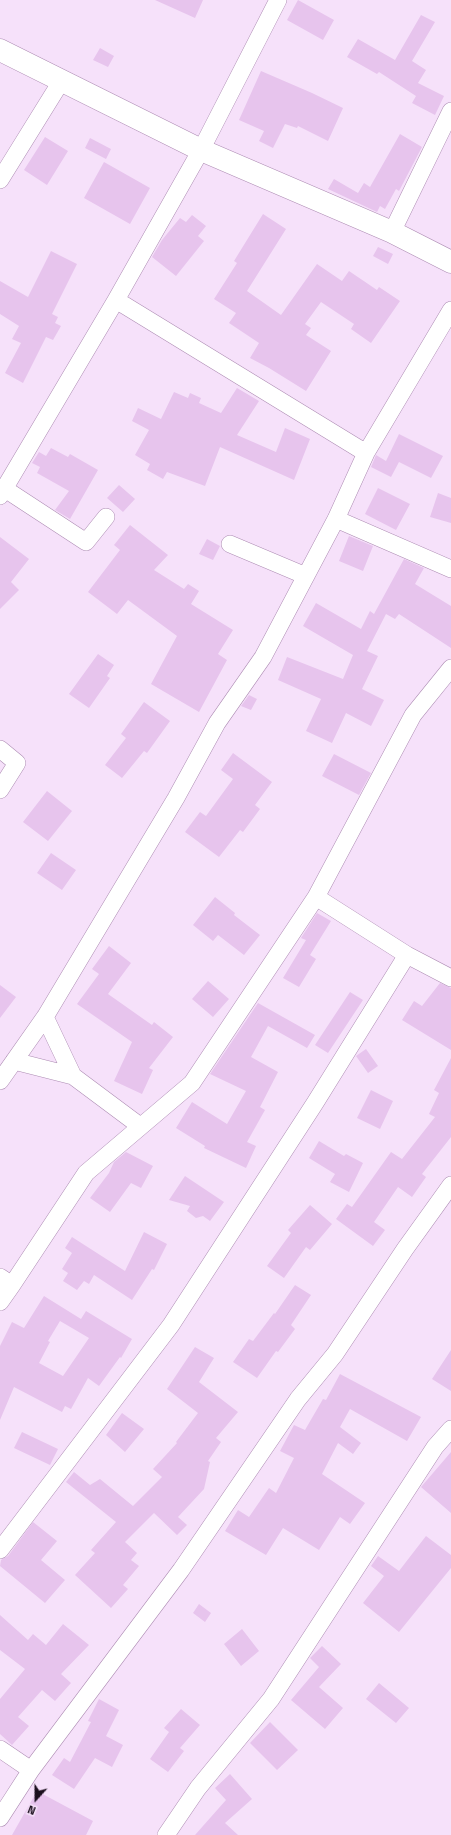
<!DOCTYPE html>
<style>
body{margin:0}
#map{position:relative;width:451px;height:1835px;overflow:hidden;background:#f6e1fa;font-family:"Titillium Web",sans-serif}
canvas{display:block}
.north{position:absolute;left:16px;top:1779px;width:40px;height:40px;-webkit-text-stroke:3px #f6e1fa;paint-order:stroke;rotate:201deg;font-size:11px;font-weight:700;line-height:16px;text-align:center;color:#1b0f1d}
.north::after{content:'';display:block;margin:auto;width:14px;height:18px;background:#1b0f1d;clip-path:polygon(50% 0,100% 100%,50% 72%,0 100%)}
</style>
<div id="map">
<canvas width="451" height="1835"></canvas>
<div class="north">N</div>
</div>
<script>
const ctx = document.querySelector('canvas').getContext('2d');
ctx.lineJoin = 'round';
function paint(path, color) {
  ctx.fillStyle = color;
  ctx.fill(path, 'evenodd');
}
function shape(rows) {
  const path = new Path2D();
  for (const r of rows) {
    path.moveTo(r[0], r[1]);
    for (let i = 2; i < r.length; i += 2) path.lineTo(r[i], r[i + 1]);
  }
  return path;
}
function strokePath(path, color, width, dash) {
  ctx.strokeStyle = color;
  ctx.lineWidth = width;
  ctx.lineCap = dash ? 'butt' : 'round';
  ctx.setLineDash(dash || []);
  ctx.stroke(path);
}
paint(shape([
 [155,0,203,0,195,18],
 [298,0,334,20,323,40,287,20],
 [421,15,435,22,412,61,426,70,418,83,444,96,435,115,412,103,416,96,379,72,377,74,347,57,358,39,395,60],
 [100,48,114,56,108,67,93,60],
 [261,71,312,93,343,108,328,141,298,126,297,128,285,124,273,148,259,141,264,131,239,120],
 [400,134,422,147,399,191,396,189,385,209,380,206,377,212,328,189,334,179,358,193,364,183,370,187],
 [45,137,68,151,47,185,24,170],
 [90,138,111,149,106,159,85,148],
 [104,162,150,188,130,224,84,198],
 [263,214,286,229,247,291,281,315,317,264,342,281,349,271,377,290,379,287,400,301,371,343,351,329,354,324,321,302,305,324,311,328,306,335,331,351,306,391,269,368,250,358,259,343,229,323,236,313,214,299,237,263,234,261],
 [192,215,206,226,198,236,204,241,176,276,152,257,162,240,180,218,186,222],
 [378,247,393,254,388,264,373,256],
 [51,251,77,264,52,314,58,317,55,323,61,326,53,340,46,337,23,383,5,373,21,343,12,339,19,326,0,314,0,281,28,297],
 [237,388,259,401,237,435,276,452,285,428,310,439,294,480,220,447,205,486,167,472,163,479,147,470,150,464,135,455,149,430,132,421,138,408,161,419,174,392,188,398,190,393,201,398,199,403,221,413],
 [399,434,443,456,431,478,399,462,391,477,371,467,376,455,386,461],
 [51,448,68,457,70,454,98,470,70,519,55,510,69,491,37,473,40,467,32,463,39,452,46,456],
 [119,485,135,499,123,512,107,498],
 [378,488,410,504,396,530,365,514],
 [438,493,451,498,451,523,430,517],
 [130,525,168,555,154,570,184,589,188,584,199,591,191,604,233,630,218,654,227,660,199,712,151,684,177,636,128,600,117,614,88,592,120,550,114,545],
 [349,536,373,546,363,571,339,561],
 [0,537,29,559,11,582,19,590,0,609],
 [207,539,220,546,213,560,199,554],
 [404,559,424,568,415,584,451,606,451,648,399,614,395,619,386,614,367,651,378,656,362,689,384,700,371,726,346,713,332,743,306,731,321,699,278,680,287,657,343,679,353,655,303,626,316,603,361,629,370,611,374,614],
 [98,654,114,665,107,676,110,678,89,708,69,694],
 [249,695,257,699,251,710,241,706],
 [144,702,170,721,147,753,144,751,122,778,105,765,126,738,121,734],
 [233,753,272,782,255,805,260,809,243,832,240,830,219,857,185,832,200,812,206,816,233,779,221,770],
 [334,754,371,773,359,795,322,776],
 [47,791,72,811,48,841,23,822],
 [51,853,76,870,62,890,37,873],
 [215,897,235,913,234,915,260,935,244,955,218,935,213,941,193,925],
 [317,913,331,921,310,955,316,959,299,987,283,978,306,940,301,938],
 [109,946,131,963,108,994,152,1025,154,1022,173,1037,149,1068,153,1070,142,1094,114,1081,132,1042,77,1004,99,974,92,969],
 [208,981,229,999,213,1017,192,999],
 [440,983,451,988,451,1050,402,1020,414,1001,422,1006],
 [0,985,16,997,0,1018],
 [350,992,363,1000,328,1053,315,1045],
 [258,1003,315,1035,307,1048,268,1026,251,1057,278,1072,260,1107,265,1110,247,1142,256,1146,246,1168,204,1148,205,1146,176,1128,192,1102,227,1124,246,1091,210,1074],
 [366,1049,378,1066,368,1073,356,1056],
 [451,1058,451,1137,422,1174,426,1177,412,1197,398,1187,374,1222,385,1230,373,1246,336,1219,347,1204,352,1207,391,1152,402,1159,435,1117,429,1114,439,1093,434,1090],
 [371,1090,393,1101,380,1129,357,1118],
 [319,1141,344,1156,346,1154,363,1163,349,1192,330,1182,335,1174,309,1158],
 [126,1152,153,1166,141,1188,131,1183,110,1212,90,1198,109,1173,114,1162],
 [185,1176,224,1202,210,1221,203,1216,196,1218,187,1211,190,1206,169,1200],
 [310,1205,332,1224,310,1250,306,1247,284,1278,267,1266,291,1233,288,1230],
 [144,1232,167,1244,154,1270,152,1269,132,1300,94,1275,89,1284,84,1281,77,1290,63,1281,68,1273,62,1269,72,1253,65,1248,72,1237,125,1271],
 [295,1285,311,1295,291,1325,295,1329,278,1352,276,1351,257,1378,233,1362,249,1339,253,1341,274,1313,275,1314],
 [44,1296,81,1319,86,1311,132,1339,121,1358,120,1357,99,1386,88,1378,71,1409,65,1406,62,1412,14,1387,0,1420,0,1346,12,1322,24,1328],
 [60,1321,89,1338,63,1376,39,1363,50,1342,48,1341],
 [195,1347,214,1358,199,1382,238,1412,216,1438,221,1442,208,1461,210,1462,204,1489,178,1517,187,1525,177,1535,154,1513,125,1542,137,1553,131,1560,139,1566,123,1585,128,1589,111,1608,75,1575,95,1553,91,1550,116,1522,66,1482,74,1472,90,1485,100,1479,133,1506,162,1477,153,1469,177,1443,176,1442,198,1413,167,1389],
 [451,1350,451,1391,432,1379],
 [340,1374,421,1417,407,1441,350,1409,340,1427,361,1443,353,1454,338,1443,322,1474,365,1503,350,1524,340,1517,319,1550,283,1528,266,1555,225,1531,238,1510,249,1517,269,1488,276,1493,294,1458,280,1451,294,1425,305,1430,323,1399,326,1400],
 [122,1413,144,1429,125,1452,106,1435],
 [22,1432,58,1449,50,1465,14,1448],
 [451,1452,451,1513,421,1487],
 [33,1522,57,1541,41,1560,65,1580,45,1603,0,1566,1,1560,8,1556],
 [426,1536,451,1555,451,1568,399,1632,363,1603,384,1576,371,1566,378,1556,399,1571],
 [199,1604,211,1613,205,1622,193,1613],
 [0,1615,28,1640,33,1634,46,1645,63,1624,89,1645,61,1674,71,1683,55,1701,42,1690,18,1717,29,1726,12,1745,0,1734,0,1699,25,1669,0,1650],
 [242,1629,259,1651,241,1666,224,1644],
 [322,1646,341,1664,319,1687,343,1708,325,1729,291,1700,319,1667,310,1658],
 [379,1683,409,1708,396,1723,366,1699],
 [99,1699,119,1710,106,1736,123,1745,112,1767,95,1758,74,1789,52,1775,64,1758,70,1762,91,1722,88,1721],
 [181,1709,200,1725,180,1748,184,1751,168,1772,150,1759,169,1732,164,1728],
 [270,1722,298,1750,277,1770,250,1743],
 [230,1774,252,1799,225,1823,238,1835,195,1835,226,1800,215,1788],
 [37,1791,93,1821,86,1835,12,1835]
]), '#e7c4ed');
const street = shape([
 [0,180,62,80],
 [392,232,451,111],
 [116,300,366,453],
 [5,489,86,542,106,517],
 [0,496,116,300,201,150,278,0],
 [336,519,451,569],
 [230,544,306,576],
 [0,749,17,763,0,790],
 [316,897,407,955],
 [45,1017,73,1076,140,1126],
 [14,1061,73,1076],
 [0,1081,45,1017,176,798,217,723,263,657,336,519,366,453,451,310],
 [0,1277,12,1285,0,1302],
 [12,1285,86,1173,192,1083,316,897,413,715,451,668],
 [0,1550,171,1325,315,1103,407,955,451,978],
 [0,1749,31,1770],
 [0,1818,31,1770,181,1570,298,1399,335,1354,405,1249,451,1185],
 [166,1835,198,1788,271,1699,435,1447,451,1429]
]);
const secondary = shape([
 [0,50,201,150,392,232,451,262]
]);
strokePath(street, '#ad8cb3', 18);
strokePath(secondary, '#ad8cb3', 23);
strokePath(street, '#fff', 17);
strokePath(secondary, '#fff', 22);
</script>
